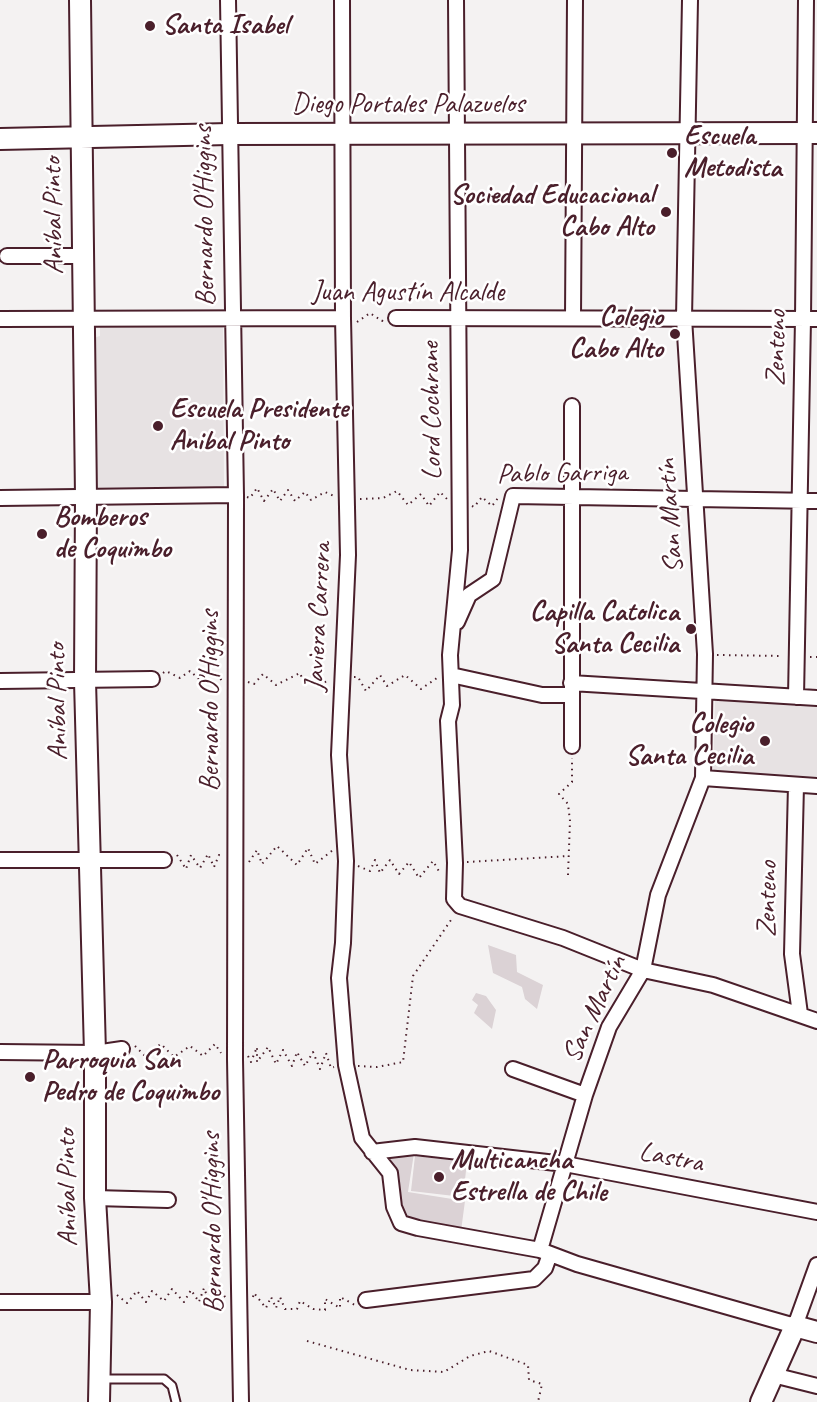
<!DOCTYPE html>
<meta charset="utf-8">
<style>
body{margin:0}
canvas{display:block;background:#f4f2f2}
</style>
<canvas width="817" height="1402"></canvas>
<script>
const ctx = document.querySelector('canvas').getContext('2d');
ctx.lineJoin = 'round';
function paint(path, color) {
  ctx.fillStyle = color;
  ctx.fill(path, 'evenodd');
}
function shape(rows) {
  const path = new Path2D();
  for (const r of rows) {
    path.moveTo(r[0], r[1]);
    for (let i = 2; i < r.length; i += 2) path.lineTo(r[i], r[i + 1]);
  }
  return path;
}
function strokePath(path, color, width, dash) {
  ctx.strokeStyle = color;
  ctx.lineWidth = width;
  ctx.lineCap = dash ? 'butt' : 'round';
  ctx.setLineDash(dash || []);
  ctx.stroke(path);
}
function label(font, color, halo, rows, align = 'center') {
  ctx.font = font + ' Caveat,sans-serif';
  ctx.lineWidth = 5;
  ctx.setLineDash([]);
  ctx.textBaseline = 'middle';
  ctx.strokeStyle = halo;
  ctx.fillStyle = color;
  for (const [text, x, y, turn = 0] of rows) {
    ctx.save();
    ctx.translate(x, y);
    ctx.rotate((+turn || 0) * Math.PI / 180);
    ctx.textAlign = isNaN(turn) ? turn : align;
    if (halo) ctx.strokeText(text, 0, 0);
    ctx.fillText(text, 0, 0);
    ctx.restore();
  }
}
paint(shape([
 [100,324,223,324,224,489,92,494,93,338,100,336],
 [715,699,817,706,817,782,713,777]
]), '#e7e2e3');
paint(shape([
 [488,945,516,955,517,972,543,985,537,1009,525,999,522,987,493,973],
 [476,993,486,996,496,1010,492,1029,474,1013,478,1005,472,1000],
 [414,1153,408,1192,465,1201,461,1231,413,1221,403,1210,399,1175,389,1156],
 [415,1156,467,1162,463,1197,411,1191]
]), '#dbd2d5');
const lane = shape([
 [102,1379,164,1379,172,1386,176,1402]
]);
const street = shape([
 [228,0,236,495,235,1059,241,1402],
 [342,0,343,318,348,555,339,755,346,861,343,943,339,978,346,1065,362,1138,390,1173,394,1207,401,1223,418,1228,540,1250,577,1264,795,1326,817,1265],
 [456,0,460,550,450,655,452,705,448,721,455,863,454,899,460,906,563,938,643,970,713,985,817,1021],
 [7,256,83,256],
 [396,318,817,319],
 [573,318,575,0],
 [0,319,343,318],
 [0,498,236,495],
 [457,622,469,595,493,579,513,496,817,501],
 [451,675,542,695,571,695],
 [0,681,152,679],
 [571,683,817,698],
 [796,697,803,319,806,0],
 [572,746,572,406],
 [703,778,817,786],
 [796,785,792,954,800,1014],
 [0,860,164,860],
 [0,1052,95,1053,122,1049],
 [513,1069,585,1095],
 [372,1152,415,1147,565,1164,817,1212],
 [95,1198,168,1200],
 [540,1250,585,1095,609,1027,643,970,658,895,703,778,705,654,684,318,690,0],
 [366,1300,534,1279,545,1268,550,1254],
 [0,1302,101,1302],
 [773,1375,817,1386]
]);
const secondary = shape([
 [80,0,86,497,85,681,95,1053,95,1198,101,1302,99,1402],
 [0,139,229,134,817,133],
 [761,1402,795,1326,817,1332]
]);
strokePath(lane, '#4a1f2b', 11);
strokePath(street, '#4a1f2b', 18);
strokePath(secondary, '#4a1f2b', 24);
strokePath(shape([
 [357,322,370,313,382,321,384,319],
 [247,497,250,498,257,488,264,501,273,489,280,501,288,490,295,501,305,492,311,500,325,492,334,496],
 [360,499,383,498,397,491,408,505,421,494,429,506,440,492,447,499],
 [472,506,474,507,482,497,492,506,498,498],
 [717,655,783,656],
 [810,657,817,657],
 [163,673,166,671,180,678,190,671,199,679,208,671,218,673,222,682],
 [354,677,358,677,366,691,380,675,387,686,405,675,421,689,437,678],
 [248,682,254,684,263,674,276,685,300,673,304,683,317,671,322,683,328,681],
 [177,855,186,869,191,855,200,868,208,854,214,867,219,855,222,856],
 [249,862,257,850,262,864,277,846,297,865,308,848,315,864,333,850],
 [467,862,569,856],
 [358,866,370,871,375,860,380,873,390,860,399,874,409,862,419,878,433,861,440,873],
 [568,875,570,821,568,804,559,794,572,782,572,758],
 [135,1046,144,1055,161,1044,174,1057,190,1046,203,1056,215,1044,221,1053],
 [248,1056,251,1062,257,1047,257,1062,268,1047,276,1064,283,1050,292,1066,297,1052,305,1066,313,1052,320,1069,326,1053,331,1068,334,1067],
 [358,1066,377,1067,403,1062,413,976,453,917],
 [117,1295,127,1303,137,1291,146,1302,152,1291,164,1301,172,1289,184,1302,191,1290,199,1302,204,1288,209,1301,217,1288,227,1299],
 [253,1297,254,1293,266,1308,271,1297,276,1308,280,1297,285,1309,297,1309,300,1301,313,1309,325,1310,325,1299,340,1308,340,1297,355,1305],
 [307,1341,410,1370,444,1372,470,1356,489,1351,528,1365,529,1380,542,1384,538,1402]
]), '#4a1f2b', 2, [1.5, 4.5]);
strokePath(lane, '#fff', 7);
strokePath(street, '#fff', 14);
strokePath(secondary, '#fff', 20);
for (const [x, y, r, color] of [
 [150,26,6,"#4a1f2b"],
 [672,153,6,"#4a1f2b"],
 [666,212,6,"#4a1f2b"],
 [675,334,6,"#4a1f2b"],
 [158,426,6,"#4a1f2b"],
 [42,534,6,"#4a1f2b"],
 [691,629,6,"#4a1f2b"],
 [765,741,6,"#4a1f2b"],
 [30,1077,6,"#4a1f2b"],
 [439,1177,6,"#4a1f2b"]
]) {
  const dot = new Path2D();
  dot.arc(x, y, r, 0, 2 * Math.PI);
  ctx.fillStyle = color;
  ctx.fill(dot);
  strokePath(dot, '#fff', 2);
}
label('bold 28px', '#4a1f2b', '#fff', [
 ["Santa Isabel",162,26],
 ["Escuela",684,137],
 ["Metodista",684,169],
 ["Sociedad Educacional",654,196,"right"],
 ["Cabo Alto",654,228,"right"],
 ["Colegio",663,318,"right"],
 ["Cabo Alto",663,350,"right"],
 ["Escuela Presidente",170,410],
 ["Anibal Pinto",170,442],
 ["Bomberos",54,518],
 ["de Coquimbo",54,550],
 ["Capilla Catolica",679,613,"right"],
 ["Santa Cecilia",679,645,"right"],
 ["Colegio",753,725,"right"],
 ["Santa Cecilia",753,757,"right"],
 ["Parroquia San",42,1061],
 ["Pedro de Coquimbo",42,1093],
 ["Multicancha",451,1161],
 ["Estrella de Chile",451,1193]
], 'left');
label('28px', '#4a1f2b', '#fff', [
 ["Diego Portales Palazuelos",408,105],
 ["Aníbal Pinto",54,216,-91],
 ["Bernardo O'Higgins",205,216,-91],
 ["Juan Agustín Alcalde",408,293],
 ["Zenteno",777,348,-89],
 ["Lord Cochrane",432,411,-91],
 ["Pablo Garriga",562,474,-1],
 ["San Martín",671,516,-94],
 ["Javiera Carrera",319,617,-87],
 ["Bernardo O'Higgins",211,701,-90],
 ["Aníbal Pinto",58,702,-91],
 ["Zenteno",768,899,-89],
 ["San Martín",595,1009,-65],
 ["Lastra",671,1158,11],
 ["Aníbal Pinto",68,1188,-91],
 ["Bernardo O'Higgins",213,1223,-91]
]);
</script>
